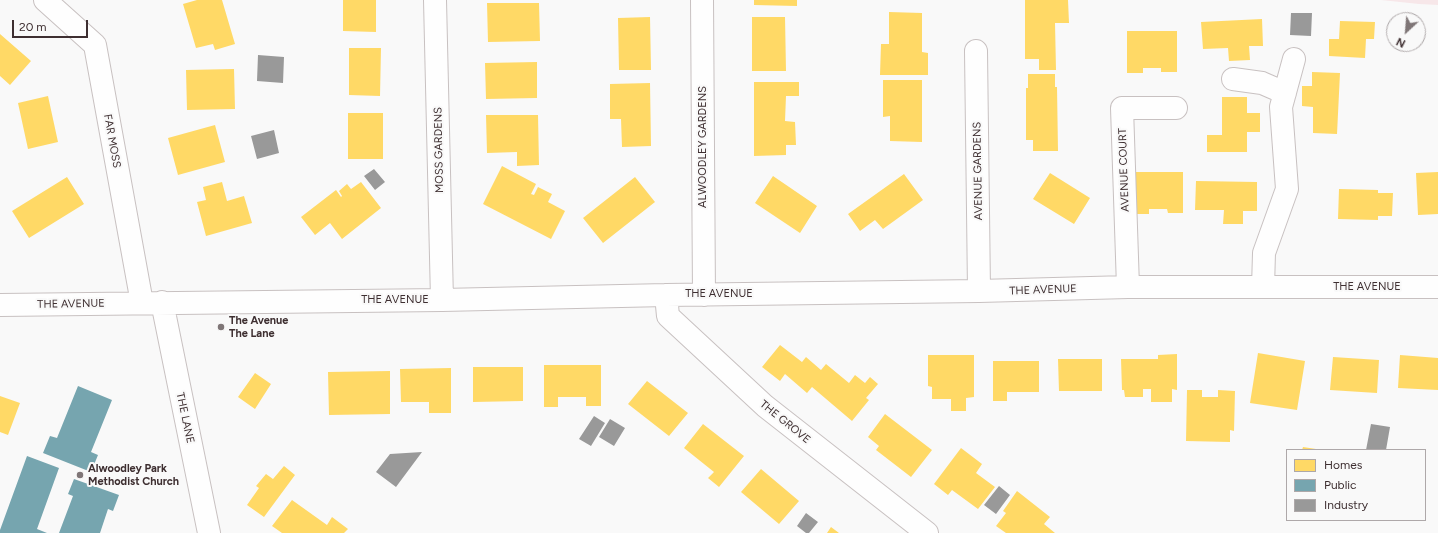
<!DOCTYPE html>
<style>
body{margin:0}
#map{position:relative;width:1438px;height:533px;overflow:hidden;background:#f9f9f9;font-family:Figtree,sans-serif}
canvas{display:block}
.legend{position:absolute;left:1286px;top:449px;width:140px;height:72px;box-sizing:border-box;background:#f9f9f9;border:1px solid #aea8a9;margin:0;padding:5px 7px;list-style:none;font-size:12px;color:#3e2f31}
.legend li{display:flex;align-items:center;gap:8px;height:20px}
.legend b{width:20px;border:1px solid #aea8a9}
.north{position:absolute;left:1386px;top:12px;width:40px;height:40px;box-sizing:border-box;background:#f9f9f9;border:1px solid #aea8a9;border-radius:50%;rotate:206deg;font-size:11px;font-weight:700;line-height:16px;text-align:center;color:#3e2f31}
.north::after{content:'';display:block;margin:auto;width:14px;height:18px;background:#7f7677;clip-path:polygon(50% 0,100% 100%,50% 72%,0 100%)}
.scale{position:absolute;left:12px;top:20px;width:76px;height:18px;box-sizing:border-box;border:2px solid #3e2f31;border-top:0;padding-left:5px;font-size:12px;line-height:14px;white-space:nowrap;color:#3e2f31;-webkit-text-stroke:3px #f9f9f9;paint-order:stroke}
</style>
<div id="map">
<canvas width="1438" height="533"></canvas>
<ul class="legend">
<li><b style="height:11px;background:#ffd966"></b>Homes</li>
<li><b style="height:11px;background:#76a5af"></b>Public</li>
<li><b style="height:11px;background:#999"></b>Industry</li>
</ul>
<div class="north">N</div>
<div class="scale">20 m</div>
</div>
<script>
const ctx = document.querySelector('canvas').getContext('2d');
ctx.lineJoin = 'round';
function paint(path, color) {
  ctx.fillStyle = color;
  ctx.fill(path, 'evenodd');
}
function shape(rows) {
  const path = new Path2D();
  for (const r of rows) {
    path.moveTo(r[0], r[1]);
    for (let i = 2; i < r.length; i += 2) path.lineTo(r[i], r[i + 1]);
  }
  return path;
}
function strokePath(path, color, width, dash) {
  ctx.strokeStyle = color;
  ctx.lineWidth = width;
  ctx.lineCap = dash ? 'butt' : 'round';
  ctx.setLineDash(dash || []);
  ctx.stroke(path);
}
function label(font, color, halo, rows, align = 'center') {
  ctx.font = font + ' Figtree,sans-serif';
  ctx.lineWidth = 4;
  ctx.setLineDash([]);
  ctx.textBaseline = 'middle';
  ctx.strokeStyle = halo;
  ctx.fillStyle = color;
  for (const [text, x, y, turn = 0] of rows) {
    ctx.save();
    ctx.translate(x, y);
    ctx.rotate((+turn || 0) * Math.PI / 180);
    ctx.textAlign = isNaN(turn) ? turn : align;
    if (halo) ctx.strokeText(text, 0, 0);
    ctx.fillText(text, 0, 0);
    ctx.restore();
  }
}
paint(shape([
 [1381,0,1438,0,1438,5,1419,4]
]), '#f7e7e9');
paint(shape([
 [197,0,222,0,235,44,215,50,213,44,196,48,183,4],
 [343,0,376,0,376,32,343,31],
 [754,0,797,0,797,6,754,5],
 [1025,0,1068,0,1069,23,1055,23,1056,70,1039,70,1039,59,1025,59],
 [487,3,539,3,540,41,488,42],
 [889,12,922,13,922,52,928,53,928,75,880,75,881,44,889,44],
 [650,17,651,70,619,70,618,18],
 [752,17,785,17,786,71,752,71],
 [1262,19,1263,46,1249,46,1250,60,1229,61,1228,48,1203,49,1201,22],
 [1340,21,1375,22,1374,39,1366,39,1365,58,1329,56,1329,39,1339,39],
 [1127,31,1177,31,1177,72,1161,72,1161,68,1143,68,1143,73,1127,73],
 [0,34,31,61,10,85,0,76],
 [349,48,381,48,380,96,349,95],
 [537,62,537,98,486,99,485,63],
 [234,69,235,109,187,110,186,70],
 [1312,72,1340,73,1337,134,1313,133,1313,107,1302,106,1302,86,1312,86],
 [1028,74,1055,74,1055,87,1057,87,1058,151,1033,151,1033,140,1026,140,1026,88,1028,88],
 [883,80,922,80,922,142,890,141,890,116,883,117],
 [754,82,799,82,799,96,786,96,785,121,795,122,796,145,786,145,786,155,754,156],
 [650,83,651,146,622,147,621,119,610,119,610,84],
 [48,96,58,142,28,149,18,103],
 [1222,97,1247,97,1247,113,1260,113,1260,132,1247,132,1247,152,1207,152,1207,135,1222,135],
 [348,113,383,113,383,159,348,159],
 [486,115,538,115,539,165,517,166,517,152,487,153],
 [215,125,225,162,178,175,168,138],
 [502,166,536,184,531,194,534,195,538,187,552,194,548,202,565,211,551,239,483,204],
 [1132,172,1183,172,1183,213,1168,213,1167,209,1149,209,1149,214,1133,214],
 [1438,172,1438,214,1418,215,1416,173],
 [1050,173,1090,198,1074,224,1033,199],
 [904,174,923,200,883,229,875,220,860,231,848,214],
 [773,176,817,206,800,233,755,203],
 [67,177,84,204,29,238,12,211],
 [635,177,655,202,603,243,583,218],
 [1196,181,1257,182,1257,211,1243,211,1243,224,1223,224,1224,210,1195,210],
 [222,182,227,201,244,196,252,223,206,236,197,202,206,200,203,187],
 [361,182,381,208,342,239,330,223,315,235,301,217,336,190,341,197,342,196,339,191,347,184,351,189],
 [1339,189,1378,190,1378,193,1393,193,1392,216,1378,216,1378,220,1338,219],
 [780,345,802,362,806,357,821,370,826,364,849,383,855,375,865,383,870,377,878,384,866,398,869,400,852,421,812,387,807,393,785,374,780,381,762,367],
 [1258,353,1305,361,1297,410,1250,403],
 [1177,354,1177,390,1172,389,1172,402,1151,402,1151,389,1143,389,1143,397,1125,397,1124,390,1122,390,1121,359,1158,359,1158,355],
 [928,355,974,355,974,397,966,398,966,411,951,411,951,399,932,399,932,387,928,386],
 [1400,355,1438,358,1438,390,1398,388],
 [1333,357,1379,360,1377,393,1330,390],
 [1058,359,1102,359,1102,391,1059,391],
 [993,361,1039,361,1039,392,1007,392,1007,401,993,401],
 [544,365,601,365,601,406,586,406,586,397,558,397,558,407,544,407],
 [473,367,523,367,523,401,473,402],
 [451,368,451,413,429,413,429,402,401,402,400,369],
 [390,371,390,414,329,415,328,372],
 [255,373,271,384,255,409,238,397],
 [647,381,688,413,669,436,628,404],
 [1187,390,1202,390,1202,397,1218,397,1218,390,1235,391,1234,431,1230,430,1230,442,1186,441],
 [0,396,20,403,8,435,0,432],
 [885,414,932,450,911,477,876,450,879,446,868,437],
 [703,424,744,456,719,487,708,478,714,472,684,448],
 [1303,447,1316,449,1316,450,1302,450],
 [961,448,982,464,976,473,995,487,978,509,952,490,948,495,934,484],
 [284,466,295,475,264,517,247,505,259,488,256,486,266,474,273,479],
 [761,469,799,501,779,524,741,492],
 [1017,491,1050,517,1044,524,1055,533,1006,533,996,526,1006,513,1003,511],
 [292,500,327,525,332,517,348,529,344,533,282,533,272,526],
 [831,527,839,533,827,533]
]), '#ffd966');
paint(shape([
 [78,386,112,400,91,452,98,455,91,472,43,453,50,436,57,438],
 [27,456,59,468,37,529,47,533,0,533,0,530],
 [74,479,119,495,113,511,108,509,100,533,59,533,73,496,68,494]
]), '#76a5af');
paint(shape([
 [1291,13,1312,13,1311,36,1290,35],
 [258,55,284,57,283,83,257,81],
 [274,130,279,153,257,159,251,136],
 [374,169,385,182,375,190,364,176],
 [594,416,605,423,591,446,579,439],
 [610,419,625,428,614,446,599,437],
 [1371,424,1390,427,1386,450,1366,450],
 [422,452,396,487,376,472,390,454],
 [999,486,1010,495,996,514,984,505],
 [806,513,818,522,809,533,806,533,797,526]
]), '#999');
const minor = shape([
 [45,0,95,45,142,303],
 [435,0,442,300],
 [702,0,704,295],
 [976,51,979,291],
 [1233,79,1262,83,1285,93],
 [1128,287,1122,108,1176,108],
 [1263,287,1264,253,1287,189,1281,107,1294,59],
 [666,295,668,316,765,406,927,533],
 [162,302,209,533],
 [0,305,442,300,666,295,979,291,1128,287,1438,287]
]);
strokePath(minor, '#c8c1c1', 24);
strokePath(minor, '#fefefe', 22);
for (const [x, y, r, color] of [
 [221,327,4,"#7f7677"],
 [80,475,4,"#7f7677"]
]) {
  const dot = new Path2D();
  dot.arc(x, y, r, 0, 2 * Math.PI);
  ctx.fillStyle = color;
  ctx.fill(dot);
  strokePath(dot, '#f9f9f9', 1.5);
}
label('11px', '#3e2f31', '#f9f9f9', [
 ["FAR MOSS",112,141,80],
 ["ALWOODLEY GARDENS",703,147,-90],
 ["MOSS GARDENS",439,150,-91],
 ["AVENUE COURT",1124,170,-92],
 ["AVENUE GARDENS",978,171,-91],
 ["THE AVENUE",1367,287],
 ["THE AVENUE",1043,290,-2],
 ["THE AVENUE",719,294],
 ["THE AVENUE",395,300],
 ["THE AVENUE",71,304,-1],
 ["THE LANE",185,418,78],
 ["THE GROVE",785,422,39]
]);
label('bold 11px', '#3e2f31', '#f9f9f9', [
 ["The Avenue",229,321],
 ["The Lane",229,334],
 ["Alwoodley Park",88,469],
 ["Methodist Church",88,482]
], 'left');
</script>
